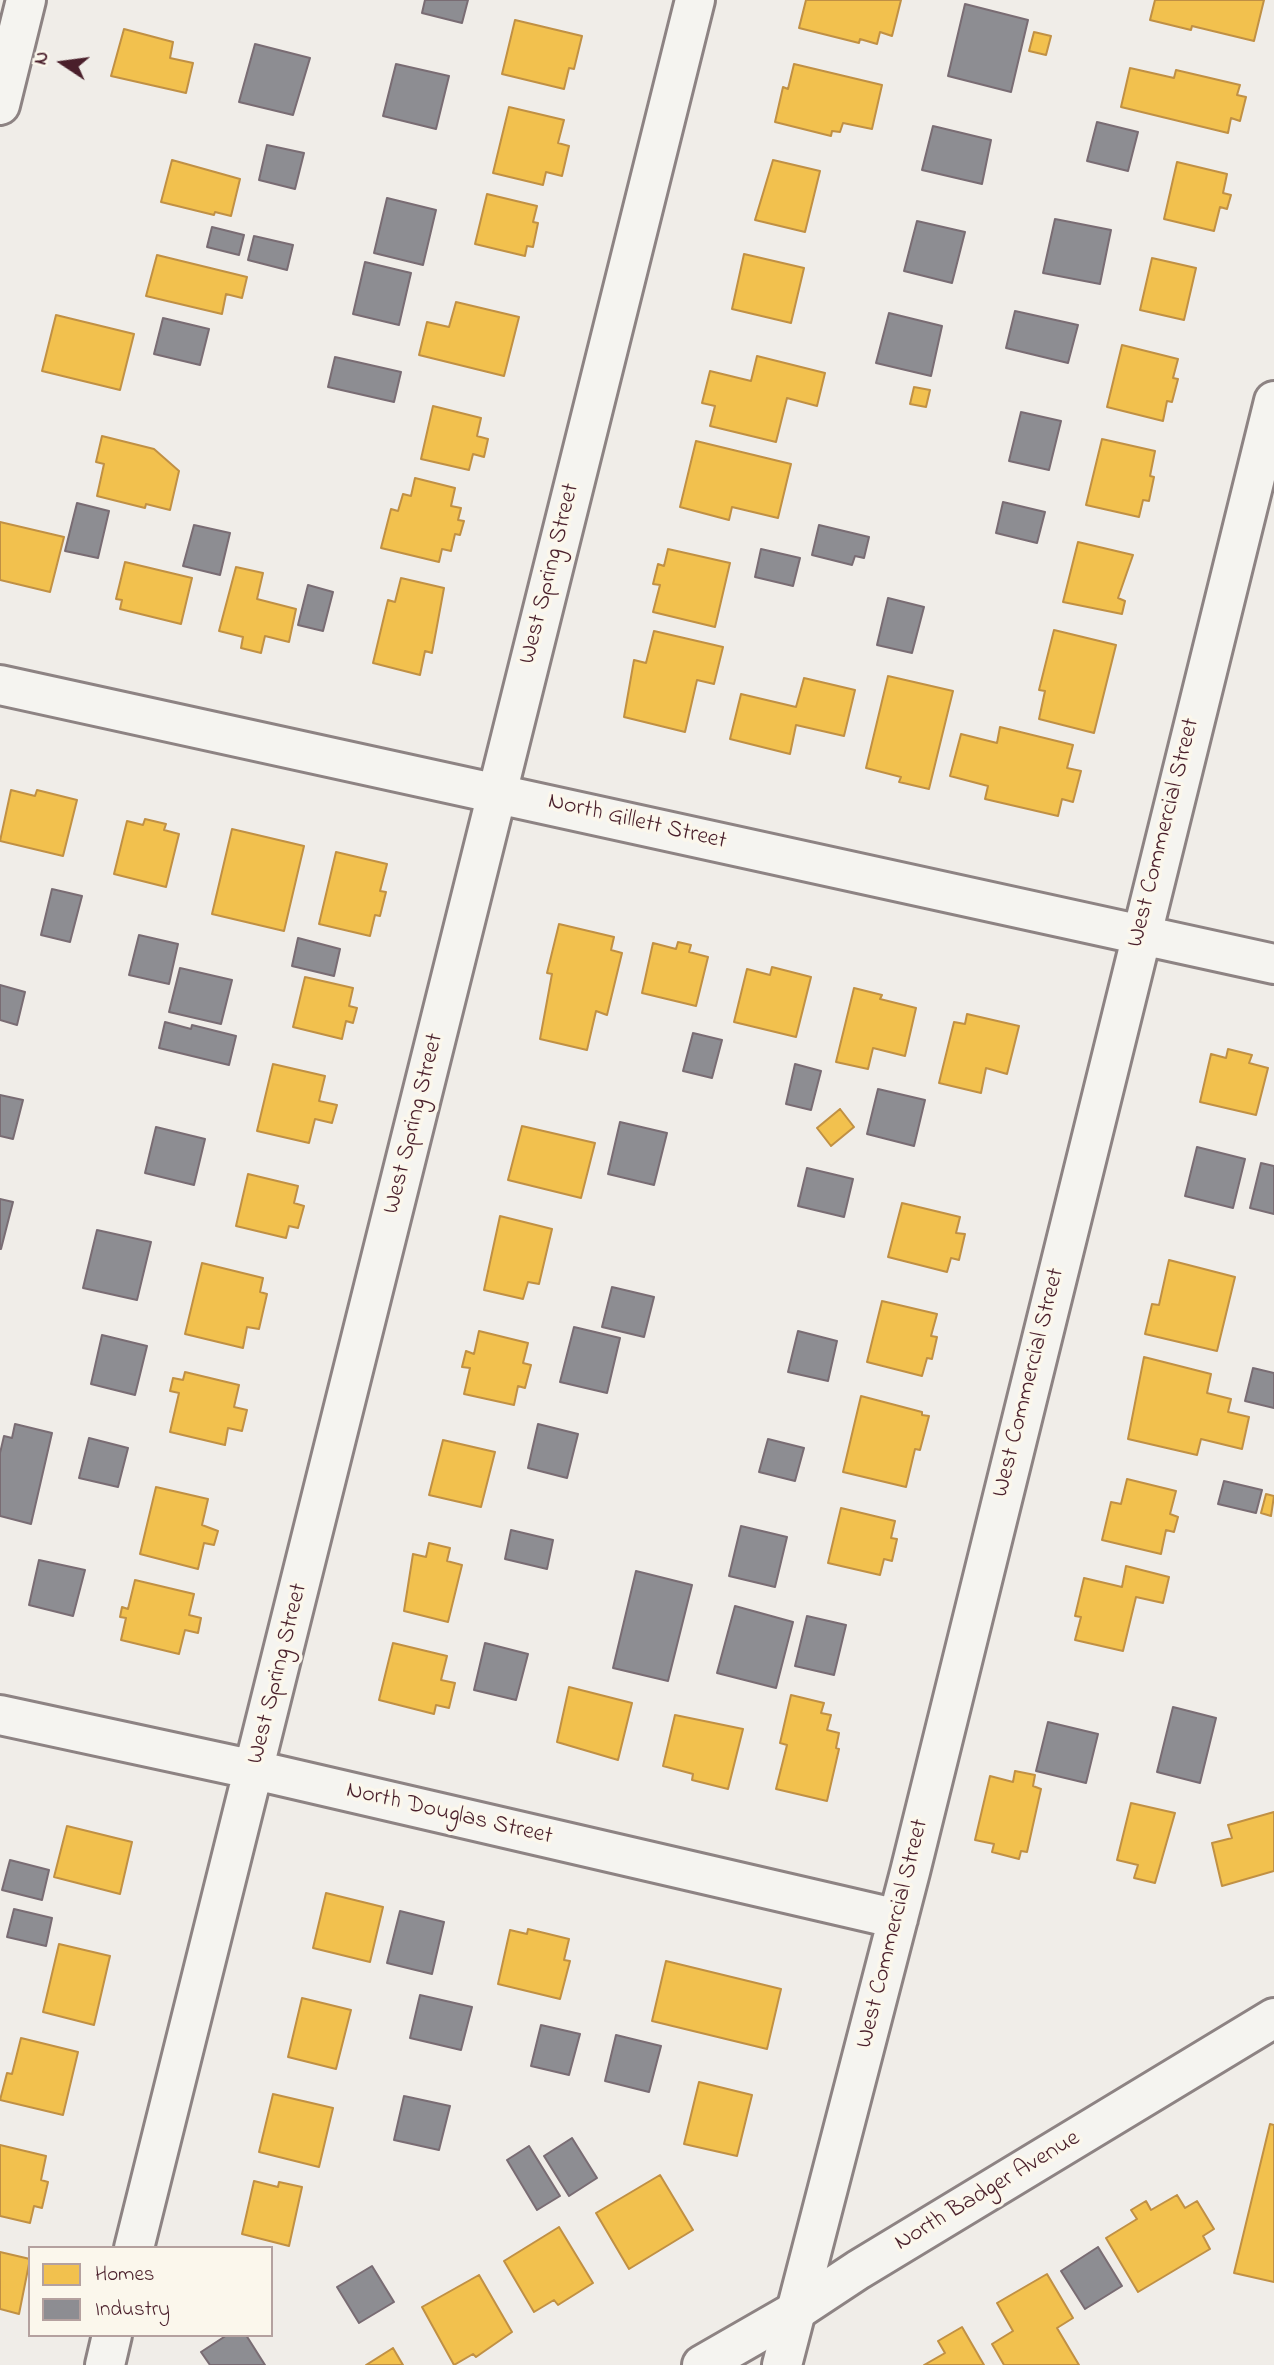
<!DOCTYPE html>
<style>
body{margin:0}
#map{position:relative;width:1274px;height:2365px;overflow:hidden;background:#f0ede8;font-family:"Indie Flower",sans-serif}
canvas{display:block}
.legend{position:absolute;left:28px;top:2246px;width:245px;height:91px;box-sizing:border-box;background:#fbf7ec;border:2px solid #b4a19f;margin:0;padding:9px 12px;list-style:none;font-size:21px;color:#4a1f2b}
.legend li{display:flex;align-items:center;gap:14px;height:35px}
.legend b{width:35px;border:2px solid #b4a19f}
.north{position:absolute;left:28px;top:28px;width:70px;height:70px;-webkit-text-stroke:5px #fbf7ec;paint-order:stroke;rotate:283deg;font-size:19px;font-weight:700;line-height:28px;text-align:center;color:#4a1f2b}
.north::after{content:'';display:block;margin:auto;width:24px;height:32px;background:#4a1f2b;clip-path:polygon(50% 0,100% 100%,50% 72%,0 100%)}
</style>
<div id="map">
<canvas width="1274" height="2365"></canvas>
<ul class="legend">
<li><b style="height:19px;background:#f2c14e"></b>Homes</li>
<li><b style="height:19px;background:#8d8d92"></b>Industry</li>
</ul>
<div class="north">N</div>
</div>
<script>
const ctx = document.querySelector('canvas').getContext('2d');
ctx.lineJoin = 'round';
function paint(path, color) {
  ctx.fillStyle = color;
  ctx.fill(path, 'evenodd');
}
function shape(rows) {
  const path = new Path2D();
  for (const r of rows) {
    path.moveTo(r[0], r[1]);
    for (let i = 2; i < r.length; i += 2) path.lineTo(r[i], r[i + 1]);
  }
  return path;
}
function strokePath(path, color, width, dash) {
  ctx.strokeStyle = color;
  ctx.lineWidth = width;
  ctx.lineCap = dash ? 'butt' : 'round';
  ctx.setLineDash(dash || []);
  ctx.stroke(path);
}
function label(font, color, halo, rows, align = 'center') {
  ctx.font = font + ' "Indie Flower",sans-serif';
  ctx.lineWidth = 7;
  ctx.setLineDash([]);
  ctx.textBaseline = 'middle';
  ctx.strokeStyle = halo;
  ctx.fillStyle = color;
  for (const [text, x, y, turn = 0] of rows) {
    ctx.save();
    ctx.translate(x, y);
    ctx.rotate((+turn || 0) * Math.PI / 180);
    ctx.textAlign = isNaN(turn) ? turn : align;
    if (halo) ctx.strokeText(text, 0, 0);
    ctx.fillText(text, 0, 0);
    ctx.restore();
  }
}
const homes = shape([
 [806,0,901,0,892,36,880,32,877,44,860,39,859,43,799,28,806,0],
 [1155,0,1264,0,1254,41,1192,26,1191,30,1150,20,1155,0],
 [515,20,582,36,574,69,569,68,564,89,502,74,515,20],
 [124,29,173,42,170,58,193,63,186,93,111,76,124,29],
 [1034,32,1051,36,1046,55,1029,51,1034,32],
 [794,64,882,85,872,129,843,123,840,132,832,131,831,136,775,122,783,87,788,89,794,64],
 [1130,68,1174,78,1176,70,1240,85,1237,95,1246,97,1240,121,1231,118,1228,133,1121,107,1130,68],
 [509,107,564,120,558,143,569,146,562,176,546,172,543,185,493,173,509,107],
 [172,160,240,179,231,216,215,212,214,215,161,202,172,160],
 [773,160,820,171,805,232,755,220,773,160],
 [1177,162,1227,174,1223,193,1231,195,1227,209,1220,207,1214,231,1164,219,1177,162],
 [487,194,537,206,533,222,538,223,533,247,527,246,525,256,475,244,487,194],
 [744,254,804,268,791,323,732,309,744,254],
 [157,255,247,277,242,298,226,294,222,314,146,296,157,255],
 [1152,258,1196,268,1184,320,1140,310,1152,258],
 [456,302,519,317,504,376,419,355,427,322,449,327,456,302],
 [56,315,134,334,120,390,42,371,56,315],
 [1122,345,1178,359,1173,378,1178,379,1172,402,1167,401,1163,421,1107,407,1122,345],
 [757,356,825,373,817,406,787,398,776,442,710,426,715,406,702,403,710,371,751,381,757,356],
 [914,387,930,390,926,407,910,404,914,387],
 [433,406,481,418,477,436,488,439,484,457,473,454,469,470,421,459,433,406],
 [102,436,154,449,179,471,170,510,146,504,145,508,97,496,104,464,96,462,102,436],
 [1102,439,1155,451,1150,476,1154,477,1149,501,1143,500,1139,517,1086,505,1102,439],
 [696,441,791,464,778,518,732,507,729,520,680,507,696,441],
 [415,478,455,488,451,506,461,508,458,520,464,521,460,535,455,534,451,551,442,549,439,562,381,548,391,509,398,511,403,494,411,496,415,478],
 [0,522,64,537,50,592,0,580,0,522],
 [1078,542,1133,555,1118,598,1125,601,1122,614,1063,602,1078,542],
 [668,549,730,563,715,627,653,612,660,585,653,584,658,564,664,566,668,549],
 [125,562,192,578,181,624,120,609,122,600,116,599,125,562],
 [236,567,263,573,257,599,296,609,289,642,265,636,261,653,241,648,243,637,219,631,236,567],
 [401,578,444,588,432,653,425,651,420,675,373,663,388,600,395,602,401,578],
 [1054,630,1116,645,1094,733,1039,719,1045,691,1039,690,1054,630],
 [654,631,723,647,714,684,697,680,685,732,624,717,634,660,646,663,654,631],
 [888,676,953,691,929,789,899,782,901,777,866,768,888,676],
 [804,678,855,690,844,736,796,725,790,754,730,739,741,694,796,707,804,678],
 [1000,727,1073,745,1067,768,1081,771,1073,802,1062,799,1058,816,985,799,988,786,950,776,961,734,997,743,1000,727],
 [11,790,35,796,37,790,77,800,63,856,0,841,11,790],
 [145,819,166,824,164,830,179,834,166,887,114,874,127,821,143,825,145,819],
 [232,829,304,846,284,931,212,914,232,829],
 [336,852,387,864,380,891,386,892,380,916,375,915,370,936,319,924,336,852],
 [559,924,614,937,611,950,622,953,607,1015,596,1011,587,1050,540,1039,552,974,547,973,559,924],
 [678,942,691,945,689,952,708,957,696,1006,642,993,653,943,676,949,678,942],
 [772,967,811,977,796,1037,734,1022,747,969,770,975,772,967],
 [305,977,353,988,349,1006,357,1008,353,1023,346,1021,342,1039,293,1027,305,977],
 [854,988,882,995,880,999,916,1008,905,1056,873,1048,868,1069,836,1062,854,988],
 [967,1014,1019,1026,1007,1074,986,1068,981,1093,939,1083,954,1022,965,1024,967,1014],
 [1228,1049,1252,1055,1249,1063,1268,1068,1256,1115,1200,1102,1211,1054,1226,1058,1228,1049],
 [273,1064,325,1076,319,1101,337,1105,332,1123,315,1119,309,1143,257,1131,273,1064],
 [840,1109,854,1127,831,1146,817,1128,840,1109],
 [522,1126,595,1143,581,1198,508,1180,522,1126],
 [248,1174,298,1186,294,1203,304,1206,298,1228,289,1226,286,1238,236,1226,248,1174],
 [902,1203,960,1217,956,1233,965,1234,959,1260,951,1258,947,1272,888,1257,902,1203],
 [500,1216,552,1229,539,1284,528,1282,523,1299,484,1290,500,1216],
 [1169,1260,1235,1277,1217,1351,1145,1334,1152,1304,1159,1305,1169,1260],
 [202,1263,263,1278,260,1292,267,1294,259,1329,247,1327,243,1348,185,1334,202,1263],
 [882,1301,937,1314,931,1336,937,1337,932,1359,927,1358,922,1376,867,1362,882,1301],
 [479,1331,528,1343,523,1363,531,1365,525,1388,518,1386,514,1405,464,1394,470,1368,462,1367,466,1351,474,1354,479,1331],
 [1144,1357,1211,1374,1207,1393,1231,1399,1228,1412,1249,1417,1242,1449,1201,1439,1197,1455,1128,1439,1144,1357],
 [185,1372,239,1385,234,1407,247,1410,242,1431,228,1428,225,1445,170,1432,179,1393,170,1391,173,1378,183,1380,185,1372],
 [861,1396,922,1412,922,1415,929,1416,920,1450,915,1449,906,1487,843,1472,861,1396],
 [443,1440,495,1452,481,1507,429,1495,443,1440],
 [1127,1479,1176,1491,1170,1514,1178,1517,1174,1532,1166,1530,1161,1554,1102,1540,1111,1502,1121,1504,1127,1479],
 [156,1487,208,1499,202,1525,218,1531,214,1545,204,1543,198,1569,140,1554,156,1487],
 [1266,1494,1274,1496,1271,1516,1261,1513,1266,1494],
 [841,1508,895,1521,891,1538,897,1539,892,1561,884,1559,880,1575,828,1563,841,1508],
 [429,1543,450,1548,447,1561,462,1565,448,1622,404,1611,413,1554,426,1557,429,1543],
 [1126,1566,1169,1577,1163,1603,1136,1597,1123,1651,1075,1640,1081,1617,1075,1616,1084,1578,1122,1587,1126,1566],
 [135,1580,194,1594,189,1615,201,1618,198,1633,185,1630,179,1654,121,1640,126,1618,120,1617,122,1607,128,1609,135,1580],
 [393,1643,447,1656,441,1680,455,1683,449,1708,436,1705,434,1714,379,1700,393,1643],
 [569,1687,632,1703,618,1760,557,1742,569,1687],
 [791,1695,824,1703,821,1713,831,1715,827,1730,839,1733,836,1748,839,1749,827,1801,776,1789,787,1745,780,1743,791,1695],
 [675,1715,743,1729,728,1789,692,1780,693,1774,663,1766,675,1715],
 [1015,1771,1035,1775,1033,1786,1041,1789,1027,1852,1021,1851,1019,1859,992,1852,994,1844,975,1840,990,1776,1013,1782,1015,1771],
 [1131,1803,1175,1813,1155,1883,1134,1878,1138,1865,1117,1860,1131,1803],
 [1274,1812,1274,1871,1222,1886,1212,1843,1232,1838,1228,1825,1274,1812],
 [67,1826,132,1842,120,1894,54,1877,67,1826],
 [326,1893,383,1907,370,1962,313,1948,326,1893],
 [528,1929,569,1939,564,1960,570,1961,560,1999,498,1984,510,1930,527,1934,528,1929],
 [59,1944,110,1956,94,2025,43,2012,59,1944],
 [666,1961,781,1989,767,2049,652,2021,666,1961],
 [302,1998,351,2010,336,2069,288,2057,302,1998],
 [21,2038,78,2052,63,2115,0,2100,7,2073,12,2074,21,2038],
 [699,2082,752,2095,737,2156,684,2144,699,2082],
 [273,2094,333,2108,319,2167,259,2152,273,2094],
 [1270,2124,1274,2125,1274,2282,1234,2273,1270,2124],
 [0,2145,46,2156,41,2180,48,2182,42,2208,34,2206,30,2223,0,2216,0,2145],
 [660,2175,693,2230,629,2269,596,2213,660,2175],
 [254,2181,278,2187,279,2182,302,2187,289,2246,242,2234,254,2181],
 [1177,2195,1185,2208,1197,2201,1214,2229,1203,2236,1210,2249,1138,2292,1106,2238,1137,2219,1131,2210,1146,2201,1151,2210,1177,2195],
 [559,2227,593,2283,558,2305,554,2300,534,2312,504,2261,559,2227],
 [0,2252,30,2259,19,2314,0,2309,0,2252],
 [1047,2274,1073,2318,1057,2328,1079,2365,1004,2365,992,2344,1013,2331,997,2303,1047,2274],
 [479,2275,512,2332,476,2357,473,2354,454,2365,422,2307,479,2275],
 [962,2327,984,2365,924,2365,945,2353,938,2341,962,2327],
 [393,2348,403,2365,366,2365,393,2348]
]);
paint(homes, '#f2c14e');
strokePath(homes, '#c09044', 2);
const industry = shape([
 [425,0,468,0,462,23,422,13,425,0],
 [965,4,1028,20,1011,92,948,76,965,4],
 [255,44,310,58,293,115,239,102,255,44],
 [396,64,449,76,436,129,383,116,396,64],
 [1097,122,1138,132,1128,171,1087,161,1097,122],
 [933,126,991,140,982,184,922,170,933,126],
 [267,145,304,153,295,189,259,180,267,145],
 [387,198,436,210,423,265,374,253,387,198],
 [1055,219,1111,230,1100,284,1043,273,1055,219],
 [917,221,965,232,952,283,904,271,917,221],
 [212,227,244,235,239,255,207,247,212,227],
 [254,236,293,245,287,270,248,260,254,236],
 [365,262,411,273,399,325,353,314,365,262],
 [1015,311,1078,325,1068,363,1006,348,1015,311],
 [889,313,942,326,931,376,876,363,889,313],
 [163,318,209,329,200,365,154,354,163,318],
 [335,357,401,372,394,402,328,387,335,357],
 [1021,412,1061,421,1049,470,1009,461,1021,412],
 [1003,502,1045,512,1037,543,996,533,1003,502],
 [77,503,109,511,98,558,65,551,77,503],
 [194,525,230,533,220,575,183,566,194,525],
 [819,525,869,537,864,558,855,556,852,565,812,555,819,525],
 [761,549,800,558,793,586,755,577,761,549],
 [308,585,333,592,323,631,298,625,308,585],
 [888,598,924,607,912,653,877,645,888,598],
 [52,889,82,896,70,942,41,935,52,889],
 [139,935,178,944,169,984,129,975,139,935],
 [298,938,340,949,334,976,292,966,298,938],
 [180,968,232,980,221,1024,169,1012,180,968],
 [0,985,25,992,17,1025,0,1020,0,985],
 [165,1022,191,1029,192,1025,236,1036,229,1065,159,1048,165,1022],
 [693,1033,722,1040,712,1078,683,1071,693,1033],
 [795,1064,821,1071,811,1110,786,1104,795,1064],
 [878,1089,925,1100,914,1146,867,1134,878,1089],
 [0,1095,23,1100,13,1139,0,1136,0,1095],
 [620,1122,667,1133,654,1185,608,1174,620,1122],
 [156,1127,205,1139,194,1185,145,1173,156,1127],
 [1197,1147,1245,1159,1233,1208,1185,1196,1197,1147],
 [1261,1163,1274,1166,1274,1214,1250,1208,1261,1163],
 [807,1168,853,1179,844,1217,798,1206,807,1168],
 [0,1199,13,1202,1,1249,0,1249,0,1199],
 [97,1230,151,1242,137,1300,83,1288,97,1230],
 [612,1287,654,1297,644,1337,602,1327,612,1287],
 [574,1327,620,1338,607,1393,560,1382,574,1327],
 [798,1331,837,1341,828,1381,788,1372,798,1331],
 [102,1335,147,1346,135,1395,91,1384,102,1335],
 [1253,1368,1274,1373,1274,1408,1245,1401,1253,1368],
 [15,1424,52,1433,31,1524,0,1516,0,1453,4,1436,12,1438,15,1424],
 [538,1424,578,1434,567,1478,528,1468,538,1424],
 [89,1438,128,1448,118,1487,79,1478,89,1438],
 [768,1439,804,1448,795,1481,759,1472,768,1439],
 [1224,1481,1262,1490,1256,1513,1218,1504,1224,1481],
 [741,1526,787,1537,775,1587,729,1576,741,1526],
 [511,1530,553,1540,547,1569,505,1559,511,1530],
 [39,1560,85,1570,73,1616,29,1605,39,1560],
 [636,1571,692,1585,668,1681,613,1668,636,1571],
 [735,1606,793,1622,776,1688,717,1673,735,1606],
 [807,1616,846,1625,834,1675,795,1666,807,1616],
 [485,1643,528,1654,516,1700,474,1690,485,1643],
 [1173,1707,1216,1718,1200,1783,1157,1772,1173,1707],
 [1048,1722,1098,1734,1086,1783,1036,1771,1048,1722],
 [10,1860,49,1870,42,1900,2,1890,10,1860],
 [14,1909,52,1918,46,1946,7,1937,14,1909],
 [400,1911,444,1922,432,1974,387,1963,400,1911],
 [420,1995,472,2007,461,2050,410,2038,420,1995],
 [541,2025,580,2034,569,2075,531,2066,541,2025],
 [616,2035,661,2046,649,2092,605,2081,616,2035],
 [404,2096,450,2106,439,2150,394,2140,404,2096],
 [572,2138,597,2178,569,2196,544,2156,572,2138],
 [529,2146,560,2196,537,2210,507,2160,529,2146],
 [1098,2247,1122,2286,1085,2309,1061,2271,1098,2247],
 [372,2266,394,2302,359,2323,337,2287,372,2266],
 [227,2335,246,2335,265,2365,210,2365,201,2352,227,2335]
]);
paint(industry, '#8d8d92');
strokePath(industry, '#796c73', 2);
const minor = shape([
 [0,105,26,0],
 [0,685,1274,964],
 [0,1715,255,1770,898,1919],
 [134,2248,695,0],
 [105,2365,112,2335],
 [782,2365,910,1872,1274,401]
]);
const major = shape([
 [702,2365,796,2311,858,2270,1274,2018]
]);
strokePath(minor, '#8d8383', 44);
strokePath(major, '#8d8383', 44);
strokePath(minor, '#f5f4f0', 38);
strokePath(major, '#f5f4f0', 38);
label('24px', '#4a1f2b', '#fbf7ec', [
 ["West Spring Street",551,574,-76],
 ["North Gillett Street",637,823,13],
 ["West Commercial Street",1165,833,-76],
 ["West Spring Street",415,1124,-76],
 ["West Commercial Street",1030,1383,-76],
 ["West Spring Street",279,1674,-76],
 ["North Douglas Street",449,1815,13],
 ["West Commercial Street",894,1934,-76],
 ["North Badger Avenue",988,2192,-31]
]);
</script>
